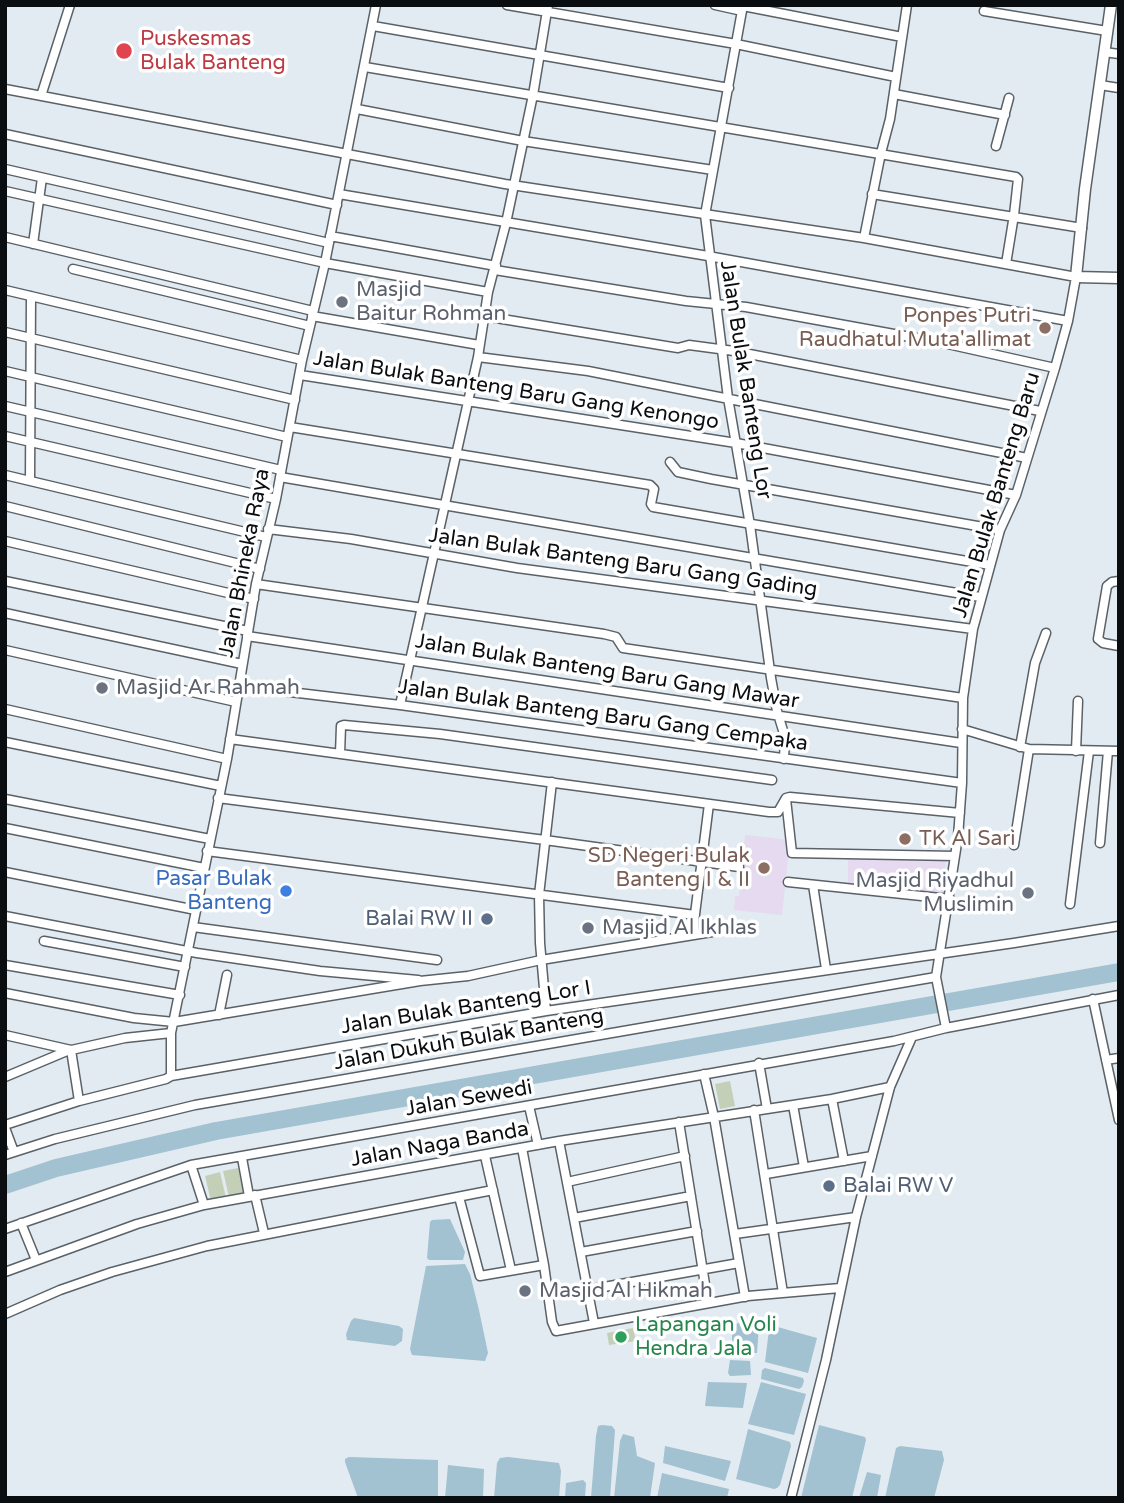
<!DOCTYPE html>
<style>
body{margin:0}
#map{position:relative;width:1124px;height:1503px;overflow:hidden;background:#e2ebf2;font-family:"Varela Round",sans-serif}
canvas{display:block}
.frame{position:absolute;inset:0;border:7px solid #0b0e10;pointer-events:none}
</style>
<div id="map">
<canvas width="1124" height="1503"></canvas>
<div class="frame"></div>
</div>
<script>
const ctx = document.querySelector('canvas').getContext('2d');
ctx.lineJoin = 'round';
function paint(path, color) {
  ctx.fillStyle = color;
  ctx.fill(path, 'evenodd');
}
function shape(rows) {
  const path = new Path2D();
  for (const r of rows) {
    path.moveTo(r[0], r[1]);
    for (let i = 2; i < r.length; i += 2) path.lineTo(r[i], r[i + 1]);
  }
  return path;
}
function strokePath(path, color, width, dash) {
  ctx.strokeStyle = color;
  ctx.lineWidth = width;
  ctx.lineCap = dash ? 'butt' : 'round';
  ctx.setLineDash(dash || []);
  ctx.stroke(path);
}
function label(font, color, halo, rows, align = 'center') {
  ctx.font = font + ' "Varela Round",sans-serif';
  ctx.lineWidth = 7;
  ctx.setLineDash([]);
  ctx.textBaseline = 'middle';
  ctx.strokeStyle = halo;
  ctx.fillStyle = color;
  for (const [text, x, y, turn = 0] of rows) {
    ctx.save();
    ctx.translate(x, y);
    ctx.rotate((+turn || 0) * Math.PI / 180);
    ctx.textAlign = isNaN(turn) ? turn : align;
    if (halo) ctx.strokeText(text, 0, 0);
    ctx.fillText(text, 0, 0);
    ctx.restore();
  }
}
paint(shape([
 [745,835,790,840,782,915,734,910,735,896,739,896],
 [848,855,946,856,944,898,848,889]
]), '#e5daef');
paint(shape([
 [730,1081,735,1106,720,1109,715,1084],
 [238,1168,244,1193,229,1197,223,1171],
 [220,1172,226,1198,211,1201,205,1176],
 [633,1328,636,1341,609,1345,607,1333]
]), '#c4cfb7');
paint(shape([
 [450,1219,465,1252,463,1260,429,1260,427,1258,430,1222,432,1220],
 [465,1264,470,1274,479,1310,488,1353,485,1361,412,1355,410,1349,426,1266],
 [354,1318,399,1326,403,1329,402,1341,395,1346,347,1340,346,1334,351,1321],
 [738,1323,753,1323,759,1326,757,1353,732,1352,732,1326],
 [774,1326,817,1338,808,1373,765,1362,769,1330],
 [730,1360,750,1361,751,1375,730,1376,728,1373],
 [765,1368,803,1378,804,1381,802,1387,799,1389,761,1379,762,1370],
 [708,1382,747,1383,743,1408,705,1406],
 [761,1382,806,1394,794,1435,748,1424],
 [602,1425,612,1426,615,1430,610,1498,591,1498,596,1436,598,1426],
 [819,1425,865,1437,866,1440,852,1498,801,1498],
 [748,1429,790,1442,791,1446,780,1485,777,1488,774,1489,736,1479],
 [623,1434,634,1437,637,1456,655,1463,650,1498,614,1498,620,1441],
 [665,1446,731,1461,725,1481,663,1463],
 [900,1446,942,1451,944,1460,934,1498,885,1498,896,1448],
 [349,1457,438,1460,438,1498,358,1498,345,1462,345,1459],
 [508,1457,559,1463,561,1471,559,1498,494,1498,497,1463,500,1458],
 [448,1465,484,1469,483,1498,445,1498],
 [867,1472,881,1475,877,1498,859,1498],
 [662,1473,729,1489,727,1498,657,1498],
 [583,1480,586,1483,585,1498,565,1498,566,1483]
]), '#a2c1d1');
strokePath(shape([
 [5,1185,56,1168,216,1131,1119,972]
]), '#a2c1d1', 18);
const minor = shape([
 [507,5,736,44,896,77],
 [715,5,742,11],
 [743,5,705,215,728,398,750,525,771,678,777,711,785,737,784,759],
 [743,6,902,37],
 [984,11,1107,31],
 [373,26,729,88],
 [1104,52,1119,54],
 [365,67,1016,177,1018,179,1014,215,1006,264],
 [1100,85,1119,88],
 [5,89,505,184,864,238,1076,277,1068,321,1055,368,1016,495,1000,530,973,629,963,698,962,783,958,837,936,977,946,1028],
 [894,94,1005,115],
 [41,96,70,5],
 [357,109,523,141,713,170],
 [5,134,337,205],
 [996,146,1009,98],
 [5,169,329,243],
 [5,191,325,263,488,292],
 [339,194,708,256,1068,321],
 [872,194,1082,228],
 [330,236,496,266],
 [5,237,313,311],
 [864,238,881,153,890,119,907,5],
 [33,244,42,178],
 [73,269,310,326],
 [495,270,686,301,746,307,943,343,1055,368],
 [5,290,302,360],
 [312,316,479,345],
 [484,316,678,348,689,345,734,351,1040,411],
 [5,332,295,400],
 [478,357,588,371,1027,458],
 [5,371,287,437],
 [300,375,736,443,1016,495],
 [5,406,281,470],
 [290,427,650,485,654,489,651,504,653,507,990,565],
 [5,436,276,499],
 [670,462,678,472,711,479,1000,530],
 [5,475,266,537],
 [280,477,980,597],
 [30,481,31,296],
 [5,506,260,569],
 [268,529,351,539,517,568,973,629],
 [5,541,254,599],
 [5,581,248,631],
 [1119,581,1112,582,1107,586,1098,639,1103,643,1119,646],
 [256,584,604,634,616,637,623,648,963,698],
 [5,613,242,664],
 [247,636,961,743],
 [5,650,236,702],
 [239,686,400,705,962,783],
 [400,705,478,357,488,292,506,223,533,95,548,5],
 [5,709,227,759],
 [962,729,1029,749,1119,751],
 [230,739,769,812,778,812,786,798,790,797,960,813],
 [5,742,221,786],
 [1020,747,1035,663,1046,633],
 [1076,751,1078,701],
 [340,754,341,726,344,725,440,734,772,780],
 [218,798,545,840,739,867],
 [5,799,210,839],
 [786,799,792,853,955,856],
 [5,828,204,868],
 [1100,843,1108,751],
 [1014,845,1029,749],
 [207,851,695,915],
 [5,872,196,910],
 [788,882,950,899],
 [813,885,826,969],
 [1070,904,1089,751],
 [5,916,197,953,320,971,418,980],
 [193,927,437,960],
 [695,934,694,922,709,804],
 [44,941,185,967],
 [5,965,180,995],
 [5,993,134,1018,174,1022,420,981,468,976,541,960,712,932],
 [1093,999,1119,1120],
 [546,1011,540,943,539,895,552,782],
 [219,1015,227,975],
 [5,1035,71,1050,79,1101],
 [1106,1060,1119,1058],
 [759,1063,767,1109],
 [704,1074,714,1117,745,1297],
 [171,1076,171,1033,227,759,256,584,276,499,302,360,325,263,376,5],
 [5,1077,67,1051,125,1038,171,1033],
 [832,1099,844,1161],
 [793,1105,804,1167],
 [529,1106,538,1145],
 [754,1110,783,1293],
 [679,1122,708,1303],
 [5,1125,79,1101,166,1079,171,1076,546,1011,1014,943,1119,926],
 [5,1128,14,1152],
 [559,1141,594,1323],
 [522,1148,544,1265,552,1322,556,1331,748,1296,840,1288],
 [5,1155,55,1139,195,1105,936,977],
 [485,1156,511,1270],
 [242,1158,249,1196],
 [191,1165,204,1205],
 [766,1174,872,1156],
 [567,1182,685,1156],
 [255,1195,264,1233],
 [459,1197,480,1276,544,1265],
 [574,1218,691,1196],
 [21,1223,36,1260],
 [5,1229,191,1165,894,1041,946,1028,1119,995],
 [735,1234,856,1217],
 [581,1252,697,1231],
 [5,1272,137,1224,204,1205,559,1141,832,1099,890,1087],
 [587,1290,739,1263],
 [5,1314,60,1290,112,1272,207,1246,493,1190],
 [791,1498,826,1360,856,1217,890,1087,912,1037]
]);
const tertiary = shape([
 [1111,5,1085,189,1076,277,1119,278]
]);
strokePath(minor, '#5a6268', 11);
strokePath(tertiary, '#5a6268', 13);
strokePath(minor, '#fff', 8);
strokePath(tertiary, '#fff', 10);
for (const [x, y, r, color] of [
 [124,51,9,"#e0444e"],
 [342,302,7,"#6b7280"],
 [1045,328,7,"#8d6e63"],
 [102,688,7,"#6b7280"],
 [905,839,7,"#8d6e63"],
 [764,868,7,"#8d6e63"],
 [286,891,7,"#3f7fe0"],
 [1028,893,7,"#6b7280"],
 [487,919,7,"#5c6f8a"],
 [588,928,7,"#6b7280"],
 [829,1186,7,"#5c6f8a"],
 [525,1291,7,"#6b7280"],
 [621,1337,7,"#2e9e5b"]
]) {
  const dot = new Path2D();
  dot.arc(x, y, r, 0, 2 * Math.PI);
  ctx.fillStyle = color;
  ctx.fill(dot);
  strokePath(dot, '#fff', 2.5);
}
label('21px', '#be3a42', '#fff', [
 ["Puskesmas",140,39],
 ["Bulak Banteng",140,63]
], 'left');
label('21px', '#5b616d', '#fff', [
 ["Masjid",356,290],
 ["Baitur Rohman",356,314],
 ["Masjid Ar Rahmah",116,688],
 ["Masjid Riyadhul",1014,881,"right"],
 ["Muslimin",1014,905,"right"],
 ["Masjid Al Ikhlas",602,928],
 ["Masjid Al Hikmah",539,1291]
], 'left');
label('21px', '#785e54', '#fff', [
 ["Ponpes Putri",1031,316],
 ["Raudhatul Muta'allimat",1031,340],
 ["TK Al Sari",919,839,"left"],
 ["SD Negeri Bulak",750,856],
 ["Banteng I & II",750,880]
], 'right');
label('21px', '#0b0e10', '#fff', [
 ["Jalan Bulak Banteng Lor",745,380,81],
 ["Jalan Bulak Banteng Baru Gang Kenongo",516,391,9],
 ["Jalan Bulak Banteng Baru",997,495,-73],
 ["Jalan Bhineka Raya",245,563,-79],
 ["Jalan Bulak Banteng Baru Gang Gading",623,563,8],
 ["Jalan Bulak Banteng Baru Gang Mawar",607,672,9],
 ["Jalan Bulak Banteng Baru Gang Cempaka",603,716,8],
 ["Jalan Bulak Banteng Lor I",466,1008,-9],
 ["Jalan Dukuh Bulak Banteng",469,1040,-10],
 ["Jalan Sewedi",469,1099,-10],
 ["Jalan Naga Banda",440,1145,-10]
]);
label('21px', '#366cbe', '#fff', [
 ["Pasar Bulak",272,879],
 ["Banteng",272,903]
], 'right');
label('21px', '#4e5e75', '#fff', [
 ["Balai RW II",473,919],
 ["Balai RW V",843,1186,"left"]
], 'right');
label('21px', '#27864d', '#fff', [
 ["Lapangan Voli",635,1325],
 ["Hendra Jala",635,1349]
], 'left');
</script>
